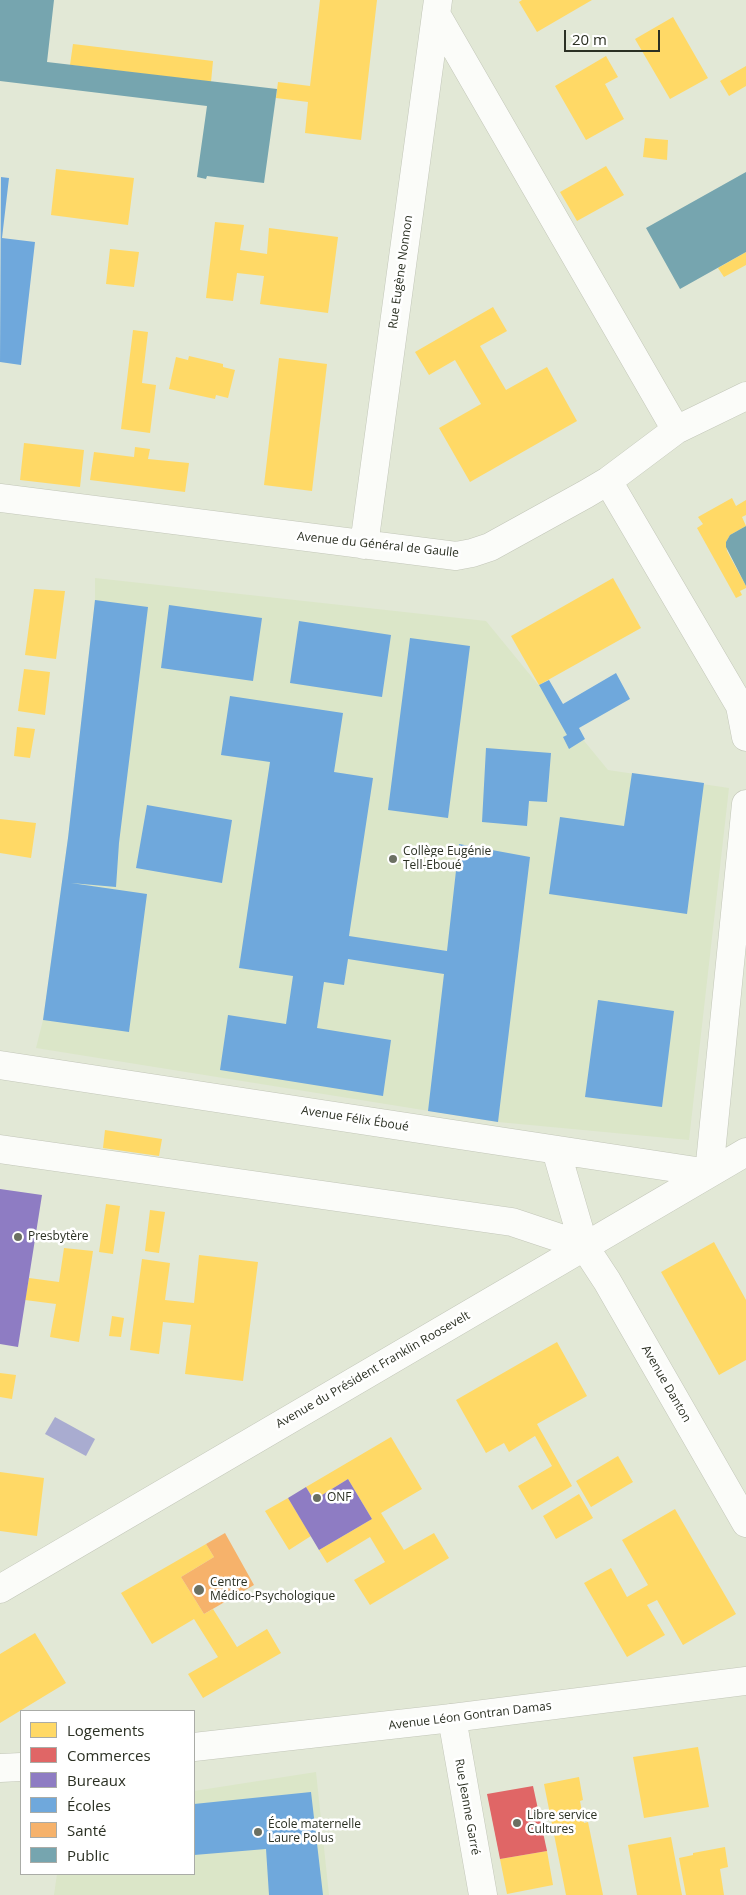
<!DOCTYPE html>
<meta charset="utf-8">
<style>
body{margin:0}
#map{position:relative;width:746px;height:1895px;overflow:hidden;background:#e2e8d6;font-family:"Open Sans",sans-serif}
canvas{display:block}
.legend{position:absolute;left:20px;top:1710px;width:175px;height:165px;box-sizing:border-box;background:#fff;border:1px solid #aaaca7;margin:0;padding:6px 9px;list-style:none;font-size:15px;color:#2b3023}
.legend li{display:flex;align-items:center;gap:10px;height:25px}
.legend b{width:25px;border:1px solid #aaaca7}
.scale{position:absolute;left:564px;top:30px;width:96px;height:22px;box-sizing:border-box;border:2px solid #2b3023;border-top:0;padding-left:6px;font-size:15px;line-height:18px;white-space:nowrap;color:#2b3023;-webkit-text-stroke:4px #fff;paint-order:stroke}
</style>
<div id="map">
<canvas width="746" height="1895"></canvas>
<ul class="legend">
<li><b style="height:14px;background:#ffd966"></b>Logements</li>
<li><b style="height:14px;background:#e06666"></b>Commerces</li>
<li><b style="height:14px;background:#8e7cc3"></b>Bureaux</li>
<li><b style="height:14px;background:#6fa8dc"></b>Écoles</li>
<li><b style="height:14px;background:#f6b26b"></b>Santé</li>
<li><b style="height:14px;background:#76a5af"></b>Public</li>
</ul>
<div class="scale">20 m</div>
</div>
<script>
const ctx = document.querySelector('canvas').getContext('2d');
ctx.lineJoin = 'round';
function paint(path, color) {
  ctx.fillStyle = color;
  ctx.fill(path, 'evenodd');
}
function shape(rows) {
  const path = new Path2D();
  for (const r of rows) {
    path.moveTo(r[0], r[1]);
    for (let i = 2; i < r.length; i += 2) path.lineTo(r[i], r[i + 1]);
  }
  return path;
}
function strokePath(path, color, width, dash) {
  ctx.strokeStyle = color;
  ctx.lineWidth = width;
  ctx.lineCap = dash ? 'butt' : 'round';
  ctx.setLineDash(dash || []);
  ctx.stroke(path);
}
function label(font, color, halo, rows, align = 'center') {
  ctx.font = font + ' "Open Sans",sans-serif';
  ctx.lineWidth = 5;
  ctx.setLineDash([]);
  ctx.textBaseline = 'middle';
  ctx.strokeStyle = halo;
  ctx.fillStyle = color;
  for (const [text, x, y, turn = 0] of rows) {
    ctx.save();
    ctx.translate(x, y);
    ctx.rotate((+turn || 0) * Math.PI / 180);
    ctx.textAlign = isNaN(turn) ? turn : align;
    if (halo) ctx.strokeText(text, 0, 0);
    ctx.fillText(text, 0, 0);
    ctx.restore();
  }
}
paint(shape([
 [95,578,486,621,608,770,729,788,689,1140,498,1122,36,1048,43,1020,68,838,95,600],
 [316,1772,329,1895,54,1895,57,1874,194,1874,194,1791]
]), '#dbe6c8');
paint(shape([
 [55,1417,95,1439,86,1456,45,1434]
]), '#a9acd0');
paint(shape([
 [320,0,377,0,361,140,305,133,308,102,276,98,278,82,310,86],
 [522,0,592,0,537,32,519,2],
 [673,17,708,78,670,99,635,39],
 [73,44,213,61,211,82,70,65],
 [606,56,618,77,605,84,624,119,586,140,555,86],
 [746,66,746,86,729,96,720,81],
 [645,138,668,140,667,160,643,157],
 [606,166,624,195,577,221,560,192],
 [56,169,134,178,128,225,51,215],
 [215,222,244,225,240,250,267,254,269,228,338,237,328,313,260,304,264,276,237,273,233,301,206,298],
 [110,249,139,252,134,287,106,284],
 [746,252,746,265,724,277,718,268],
 [493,307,507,331,480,346,506,390,547,367,577,421,470,482,439,428,481,404,455,360,429,375,415,352],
 [133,330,148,332,142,383,156,385,150,433,121,429],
 [189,356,223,364,223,367,235,370,228,398,216,395,215,399,169,389,176,357,188,360],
 [279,358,327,364,312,491,264,485],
 [24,443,84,450,80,487,20,480],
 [135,447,150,449,148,459,189,463,185,492,90,480,94,452,134,457],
 [732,498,736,506,746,500,746,515,742,517,746,526,730,535,726,542,727,551,746,586,746,588,740,591,742,595,736,598,697,528,703,524,698,517],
 [613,578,641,628,539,685,511,636],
 [34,589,65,591,56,659,25,655],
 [24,669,50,672,45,715,18,711],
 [17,727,35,729,30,758,14,756],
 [0,819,36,823,31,858,0,853],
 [105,1130,162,1139,159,1156,103,1148],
 [106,1204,120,1206,113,1254,99,1252],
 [150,1210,165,1212,159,1253,145,1251],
 [714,1242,746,1300,746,1360,719,1375,661,1272],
 [64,1248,93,1251,79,1342,50,1337,56,1304,25,1300,29,1278,59,1282],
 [199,1255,258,1262,243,1381,185,1374,191,1325,163,1322,159,1354,130,1350,142,1259,170,1263,165,1300,194,1303],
 [112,1316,124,1318,121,1337,109,1336],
 [557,1342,587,1396,537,1424,572,1486,532,1510,518,1486,552,1466,535,1436,509,1452,504,1443,486,1453,456,1400],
 [0,1373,16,1375,12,1399,0,1397],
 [391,1437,422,1489,381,1513,404,1550,434,1533,449,1558,370,1605,354,1580,385,1562,370,1537,327,1563,319,1550,372,1519,348,1479,314,1500,306,1487],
 [618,1456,633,1482,591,1507,576,1481],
 [0,1472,44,1478,37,1536,0,1531],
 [579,1494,593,1518,556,1539,543,1516],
 [288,1498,311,1536,289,1550,265,1511],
 [675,1509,736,1614,683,1645,657,1600,647,1605,665,1635,627,1657,584,1583,611,1568,627,1597,648,1585,622,1540],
 [206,1544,214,1557,181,1577,204,1614,213,1609,237,1647,267,1629,281,1653,203,1698,188,1674,218,1657,194,1619,152,1644,121,1593],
 [35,1633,66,1683,0,1723,0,1654],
 [698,1747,709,1807,644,1818,633,1757],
 [579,1777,583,1800,580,1801,584,1823,588,1822,603,1895,566,1895,544,1784],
 [671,1837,682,1895,637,1895,628,1845],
 [725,1847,728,1867,720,1869,724,1895,686,1895,679,1858,693,1855,693,1853],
 [547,1851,553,1885,507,1894,500,1859]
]), '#ffd966');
paint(shape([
 [533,1786,547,1851,500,1859,487,1794]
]), '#e06666');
paint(shape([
 [0,1189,42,1195,18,1347,0,1344],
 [348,1479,372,1519,319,1550,288,1498,306,1487,314,1500]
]), '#8e7cc3');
paint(shape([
 [1,177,9,178,2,238,35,242,21,365,0,362],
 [95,600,148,607,119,843,116,887,71,883,147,894,129,1032,43,1020,68,838],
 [169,605,262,618,253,681,161,668],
 [299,621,391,635,382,697,290,683],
 [410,638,470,646,448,818,388,810],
 [616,673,630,699,579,728,585,739,569,749,563,737,567,735,539,685,549,680,563,704],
 [230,696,343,713,334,772,373,778,349,936,447,951,459,844,530,857,498,1122,428,1111,444,974,348,959,344,985,324,982,317,1028,391,1040,383,1096,220,1070,228,1015,286,1024,293,976,239,968,270,762,221,755],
 [486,748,551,753,547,802,529,801,527,826,482,822],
 [632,773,704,783,687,914,549,894,560,817,624,826],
 [147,805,232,820,222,883,136,868],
 [598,1000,674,1011,662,1107,585,1097],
 [311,1792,323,1895,269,1895,266,1849,194,1855,194,1804]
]), '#6fa8dc');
paint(shape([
 [225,1533,254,1585,204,1614,181,1577,214,1557,206,1544]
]), '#f6b26b');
paint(shape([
 [0,0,54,0,47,62,277,89,264,183,207,176,206,179,197,177,207,106,0,81],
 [746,172,746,252,680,289,646,228],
 [746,526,746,586,726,547,726,542,730,535]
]), '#76a5af');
const minor = shape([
 [436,14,676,430],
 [608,481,740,706,746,737],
 [0,498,456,556,472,553,490,547,586,494,608,481,676,430,746,396],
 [364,545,438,0],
 [0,1065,709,1173,746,804],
 [0,1149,512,1222,584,1246],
 [556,1150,584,1246,607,1281,746,1523],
 [0,1589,746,1152],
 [452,1718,483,1895]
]);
const tertiary = shape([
 [194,1747,452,1718,746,1681],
 [0,1768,21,1767]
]);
strokePath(minor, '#c2c6b8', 29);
strokePath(tertiary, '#c2c6b8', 29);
strokePath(minor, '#fbfcf9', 28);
strokePath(tertiary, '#fbfcf9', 28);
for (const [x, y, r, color] of [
 [393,859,5,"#6b7062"],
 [18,1237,5,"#6b7062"],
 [317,1498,5,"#6b7062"],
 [199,1590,6,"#6b7062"],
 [517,1823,5,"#6b7062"],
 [258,1832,5,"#6b7062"]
]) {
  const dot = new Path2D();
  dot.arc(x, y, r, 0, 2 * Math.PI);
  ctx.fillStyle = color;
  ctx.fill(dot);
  strokePath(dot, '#fff', 2);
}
label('12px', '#2b3023', '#fff', [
 ["Rue Eugène Nonnon",401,272,-82],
 ["Avenue du Général de Gaulle",378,545,6],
 ["Avenue Félix Éboué",355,1119,9],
 ["Avenue du Président Franklin Roosevelt",373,1370,-30],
 ["Avenue Danton",666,1384,60],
 ["Avenue Léon Gontran Damas",470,1716,-7],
 ["Rue Jeanne Garré",467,1807,80]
]);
label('12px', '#2b3023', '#fff', [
 ["Collège Eugénie",403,852],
 ["Tell-Eboué",403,866],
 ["Presbytère",28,1237],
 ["ONF",327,1498],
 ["Centre",210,1583],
 ["Médico-Psychologique",210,1597],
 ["Libre service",527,1816],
 ["Cultures",527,1830],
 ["École maternelle",268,1825],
 ["Laure Polus",268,1839]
], 'left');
</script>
